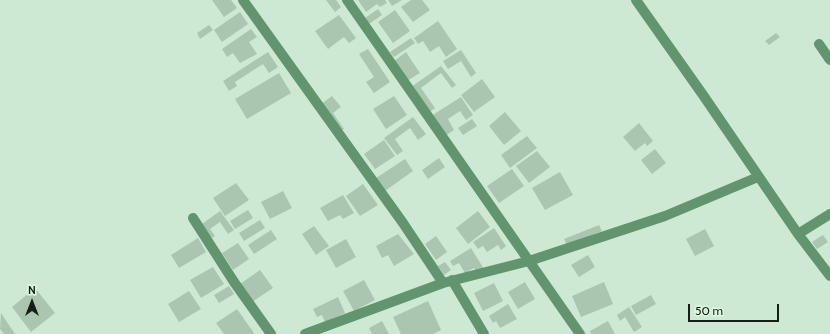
<!DOCTYPE html>
<style>
body{margin:0}
#map{position:relative;width:830px;height:334px;overflow:hidden;background:#cee9d3;font-family:Cabin,sans-serif}
canvas{display:block}
.north{position:absolute;left:12px;top:282px;width:40px;height:40px;-webkit-text-stroke:3px #dbf7e0;paint-order:stroke;rotate:0deg;font-size:11px;font-weight:700;line-height:16px;text-align:center;color:#151f17}
.north::after{content:'';display:block;margin:auto;width:14px;height:18px;background:#151f17;clip-path:polygon(50% 0,100% 100%,50% 72%,0 100%)}
.scale{position:absolute;left:688px;top:304px;width:91px;height:18px;box-sizing:border-box;border:2px solid #151f17;border-top:0;padding-left:5px;font-size:12px;line-height:14px;white-space:nowrap;color:#151f17;-webkit-text-stroke:3px #dbf7e0;paint-order:stroke}
</style>
<div id="map">
<canvas width="830" height="334"></canvas>
<div class="north">N</div>
<div class="scale">50 m</div>
</div>
<script>
const ctx = document.querySelector('canvas').getContext('2d');
ctx.lineJoin = 'round';
function paint(path, color) {
  ctx.fillStyle = color;
  ctx.fill(path, 'evenodd');
}
function shape(rows) {
  const path = new Path2D();
  for (const r of rows) {
    path.moveTo(r[0], r[1]);
    for (let i = 2; i < r.length; i += 2) path.lineTo(r[i], r[i + 1]);
  }
  return path;
}
function strokePath(path, color, width, dash) {
  ctx.strokeStyle = color;
  ctx.lineWidth = width;
  ctx.lineCap = dash ? 'butt' : 'round';
  ctx.setLineDash(dash || []);
  ctx.stroke(path);
}
paint(shape([
 [212,0,231,0,237,8,224,17],
 [326,0,336,0,341,7,335,12],
 [358,0,385,0,387,3,380,7,377,4,366,12],
 [388,0,402,0,392,6],
 [411,0,422,0,430,10,413,22,401,7],
 [378,9,382,15,369,24,365,18],
 [395,10,410,31,393,43,378,22],
 [240,12,248,24,222,42,214,30],
 [339,15,356,38,349,43,344,37,328,49,315,31],
 [438,21,457,49,446,57,439,46,430,52,423,41,418,44,414,38],
 [209,25,213,30,200,39,197,33],
 [251,29,257,37,249,42,257,54,240,63,233,53,227,57,222,49],
 [776,33,780,37,769,45,765,41],
 [411,38,415,43,394,57,390,52],
 [368,49,390,82,374,93,366,82,374,77,359,54],
 [461,50,476,73,471,77,461,61,448,69,443,61],
 [268,52,278,67,269,73,263,64,235,82,237,86,229,91,223,81],
 [406,52,420,73,407,81,394,61],
 [441,66,456,85,452,88,441,73,421,88,435,108,428,113,411,87],
 [279,73,291,93,247,119,235,99],
 [482,79,495,97,474,112,461,95],
 [332,96,341,107,333,113,344,129,339,132,320,105],
 [394,96,407,115,386,129,373,109],
 [461,97,473,115,466,120,460,111,448,119,454,130,445,136,431,116],
 [505,112,521,131,504,145,489,126],
 [413,117,426,134,418,140,410,128,395,139,403,151,397,155,384,138],
 [472,119,477,126,463,135,458,128],
 [639,123,653,141,647,146,645,143,635,151,623,137],
 [527,136,537,148,510,168,501,155],
 [384,140,395,156,375,169,364,154],
 [655,149,666,163,652,174,641,160],
 [537,151,550,167,529,183,516,166],
 [439,158,445,167,428,179,422,170],
 [405,159,413,171,385,191,376,178],
 [512,169,524,186,499,203,487,186],
 [560,172,573,195,545,210,532,188],
 [236,183,249,200,225,216,213,198],
 [363,184,378,205,360,216,346,196],
 [283,191,292,208,270,219,261,202],
 [343,195,354,213,343,219,340,215,328,221,320,208],
 [248,210,253,218,235,229,230,221],
 [220,211,234,230,228,234,220,222,210,229,215,236,209,240,199,226],
 [478,211,490,227,468,244,456,228],
 [260,220,265,228,244,241,239,233],
 [599,225,602,231,567,245,564,239],
 [314,226,329,246,316,255,302,234],
 [494,228,506,246,501,250,498,245,487,252,483,246,478,249,473,242],
 [705,229,714,246,695,256,686,239],
 [271,230,277,239,254,254,248,245],
 [398,234,414,254,394,266,388,255,382,258,376,246],
 [823,235,828,242,817,249,812,242],
 [436,236,447,252,436,260,425,244],
 [198,238,206,252,179,268,171,255],
 [346,239,356,257,336,268,326,250],
 [238,243,249,259,233,270,222,253],
 [471,248,484,269,477,273,474,268,465,273,459,263,453,266,450,261],
 [588,255,595,267,579,277,571,265],
 [445,262,451,270,444,275,438,266],
 [213,267,224,284,201,298,190,280],
 [260,270,273,288,252,302,240,284],
 [364,280,375,300,354,311,343,291],
 [525,282,535,299,518,309,508,292],
 [604,282,613,304,581,317,572,296],
 [494,283,503,301,483,311,474,293],
 [229,286,234,294,219,303,214,295],
 [35,288,55,313,31,332,12,307],
 [189,291,201,309,179,322,168,304],
 [651,295,656,304,636,315,631,306],
 [338,297,345,313,325,322,322,315,317,317,313,309],
 [428,301,441,330,433,334,401,334,393,317],
 [508,304,517,319,500,328,496,321,493,323,489,316],
 [629,307,642,327,634,332,625,317,620,321,617,315],
 [237,309,254,333,253,334,224,334,216,323],
 [1,313,15,334,4,334,0,329],
 [382,321,389,334,372,334,369,328],
 [608,321,615,334,591,334,590,331]
]), '#abc6b0');
strokePath(shape([
 [243,0,403,223,443,283],
 [347,0,580,334],
 [636,0,703,95,798,234,830,276],
 [819,44,830,60],
 [193,218,234,282,271,334],
 [798,234,830,214],
 [452,280,484,334],
 [305,334,443,283,529,261,665,216,758,177]
]), '#62956f', 10);
</script>
